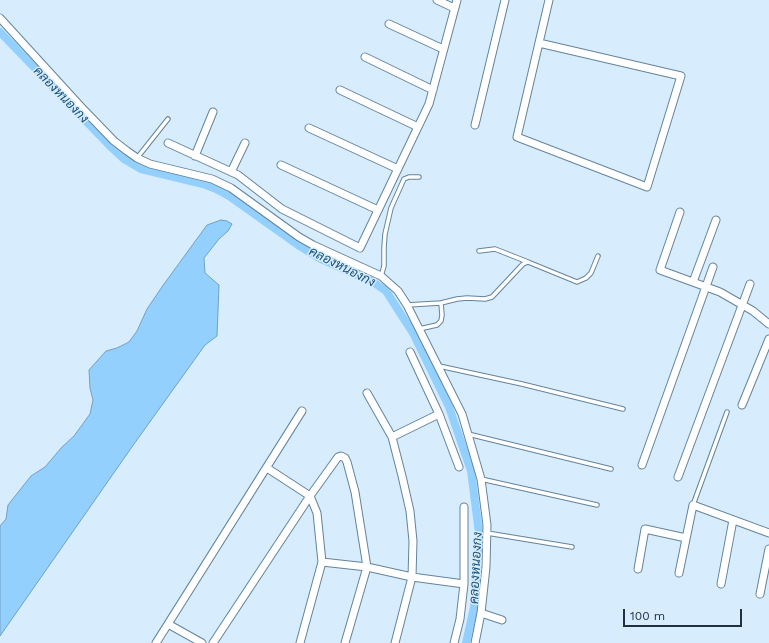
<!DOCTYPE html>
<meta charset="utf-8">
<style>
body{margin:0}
#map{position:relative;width:769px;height:643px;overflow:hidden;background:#d7ecfd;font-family:"Work Sans",sans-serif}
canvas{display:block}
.scale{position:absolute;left:623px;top:609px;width:119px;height:18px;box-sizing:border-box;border:2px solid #23313c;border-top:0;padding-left:5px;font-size:12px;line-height:14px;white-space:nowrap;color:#23313c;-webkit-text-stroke:3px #d7ecfd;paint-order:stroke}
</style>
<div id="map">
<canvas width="769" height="643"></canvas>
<div class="scale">100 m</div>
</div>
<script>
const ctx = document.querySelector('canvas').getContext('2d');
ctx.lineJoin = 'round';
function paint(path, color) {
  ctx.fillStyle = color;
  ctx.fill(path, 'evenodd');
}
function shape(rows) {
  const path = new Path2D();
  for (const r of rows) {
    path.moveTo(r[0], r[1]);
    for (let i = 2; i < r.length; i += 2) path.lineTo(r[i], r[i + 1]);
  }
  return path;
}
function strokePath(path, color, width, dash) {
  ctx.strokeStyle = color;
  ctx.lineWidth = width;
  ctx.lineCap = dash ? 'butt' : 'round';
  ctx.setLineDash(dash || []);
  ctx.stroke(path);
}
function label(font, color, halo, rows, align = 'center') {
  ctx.font = font + ' "Work Sans",Sarabun,sans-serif';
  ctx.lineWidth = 3;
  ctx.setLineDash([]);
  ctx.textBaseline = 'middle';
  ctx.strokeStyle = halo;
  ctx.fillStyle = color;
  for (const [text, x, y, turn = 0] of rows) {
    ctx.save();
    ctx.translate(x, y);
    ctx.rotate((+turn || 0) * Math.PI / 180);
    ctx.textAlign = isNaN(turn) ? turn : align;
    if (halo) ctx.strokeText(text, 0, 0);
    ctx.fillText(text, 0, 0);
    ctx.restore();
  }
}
const water = shape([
 [221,220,227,221,232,224,228,231,219,239,204,258,205,273,219,285,217,336,205,345,134,444,0,636,0,526,6,519,8,505,31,476,45,467,62,447,74,436,90,414,93,400,90,388,89,370,106,351,117,348,129,342,137,331,147,309,164,284,207,225,221,220]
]);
paint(water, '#93d0fe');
strokePath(water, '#71a0c4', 1);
strokePath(shape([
 [0,32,110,146,124,159,141,169,203,184,216,189,229,196,298,245,321,259,373,282,386,291,413,333,449,407,471,471,479,533,474,607,466,643]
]), '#93d0fe', 8);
const service = shape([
 [137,158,168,119],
 [479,251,495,249,528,262],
 [381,276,384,266,384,248,385,234,391,208,404,179,409,177,419,177],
 [407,305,441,303,457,299,467,298,485,299,492,297,523,264,528,262,577,282,586,278,591,273,598,256],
 [419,329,437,325,441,321,442,315,441,303],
 [439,366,522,384,623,409],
 [468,434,611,469],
 [481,479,597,505],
 [693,505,727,412],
 [487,533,572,547]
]);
const minor = shape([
 [437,0,454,8],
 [0,18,84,110,114,141,127,151,137,158,150,164,212,179,231,188,299,237,313,245,381,276,398,291,407,305,462,414,481,479,487,525,486,567,481,613,475,643],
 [389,24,443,49],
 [539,43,681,76,647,187,517,137,549,0],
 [365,57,433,90],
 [340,90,418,127],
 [475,125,505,0],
 [309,128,398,169],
 [168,143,238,175,282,209,360,248,429,104,457,0],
 [195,156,213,112],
 [281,165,378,210],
 [231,172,245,143],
 [680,212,660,270,720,292,753,311,769,324],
 [693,282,716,220],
 [410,352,439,414,459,467],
 [367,393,392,437,402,476,410,511,413,541,412,577,395,643],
 [742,405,769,339],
 [392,437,439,414],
 [642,465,713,267],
 [267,468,310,496,317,513,322,562,300,643],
 [678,477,750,284],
 [322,562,367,567,412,577,464,584],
 [638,569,645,529,686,538],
 [679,573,693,505,769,533],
 [721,584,733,520],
 [760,594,769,549],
 [481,613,502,620],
 [168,624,202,643],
 [156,643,302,411],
 [213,643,310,496,338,457,341,456,345,458,347,462,355,492,367,567,345,643],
 [454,643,460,619,464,584,464,507]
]);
strokePath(service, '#63849d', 5.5);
strokePath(minor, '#63849d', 9);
strokePath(service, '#fff', 3.5);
strokePath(minor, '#fff', 7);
label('italic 13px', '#185277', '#d7ecfd', [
 ["คลองหนองกง",61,95,46],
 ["คลองหนองกง",342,267,27],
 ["คลองหนองกง",476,568,-87]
]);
</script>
